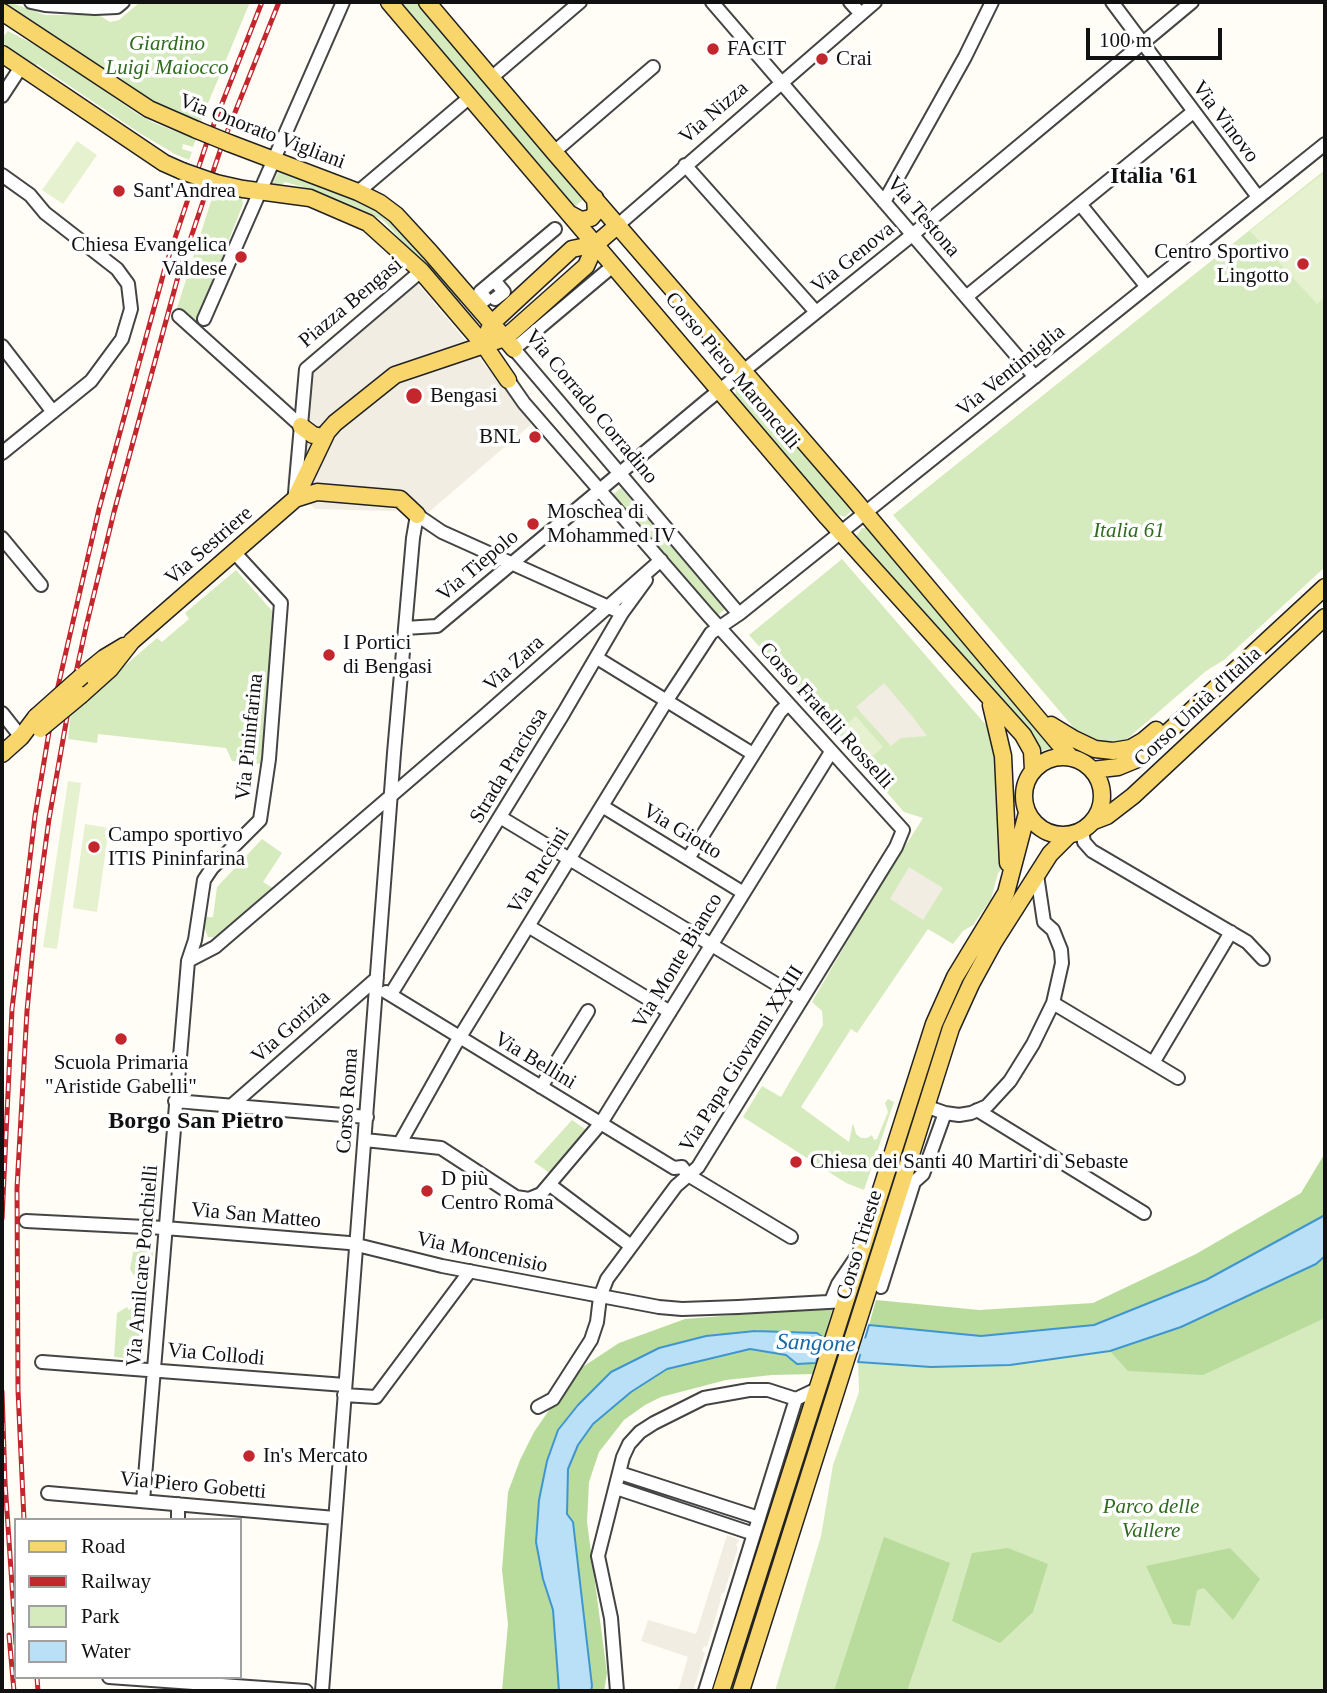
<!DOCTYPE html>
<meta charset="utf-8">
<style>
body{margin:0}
#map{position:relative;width:1327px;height:1693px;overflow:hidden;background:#fffdf5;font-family:Georgia,serif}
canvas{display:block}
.frame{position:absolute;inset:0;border:4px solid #111;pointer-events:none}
.legend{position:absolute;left:14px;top:1518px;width:228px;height:161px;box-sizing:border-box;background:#fff;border:2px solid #a0a0a0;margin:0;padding:9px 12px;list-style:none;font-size:21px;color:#111}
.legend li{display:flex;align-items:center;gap:14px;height:35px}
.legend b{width:35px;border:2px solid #a0a0a0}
.scale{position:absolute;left:1086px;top:28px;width:136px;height:32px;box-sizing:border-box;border:4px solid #111;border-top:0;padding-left:9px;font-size:21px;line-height:24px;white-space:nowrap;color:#111;-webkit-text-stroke:5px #fff;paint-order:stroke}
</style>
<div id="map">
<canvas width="1327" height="1693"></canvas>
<div class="frame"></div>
<ul class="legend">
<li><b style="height:9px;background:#f9d66b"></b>Road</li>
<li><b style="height:9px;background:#c4262e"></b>Railway</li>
<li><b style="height:19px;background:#d5ebbd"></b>Park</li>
<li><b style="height:19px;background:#b9e0f7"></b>Water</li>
</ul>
<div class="scale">100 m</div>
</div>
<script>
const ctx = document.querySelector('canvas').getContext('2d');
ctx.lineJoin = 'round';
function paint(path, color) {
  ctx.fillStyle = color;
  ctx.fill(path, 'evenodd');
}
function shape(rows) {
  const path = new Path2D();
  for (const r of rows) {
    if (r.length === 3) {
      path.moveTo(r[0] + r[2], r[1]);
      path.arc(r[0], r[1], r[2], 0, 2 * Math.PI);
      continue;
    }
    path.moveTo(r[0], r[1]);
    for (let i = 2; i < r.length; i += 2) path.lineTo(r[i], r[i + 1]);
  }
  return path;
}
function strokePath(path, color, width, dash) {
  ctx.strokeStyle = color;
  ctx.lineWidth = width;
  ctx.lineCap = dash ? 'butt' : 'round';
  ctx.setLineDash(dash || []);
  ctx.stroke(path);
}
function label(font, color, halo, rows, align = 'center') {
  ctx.font = font + ' Georgia,serif';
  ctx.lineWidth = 7;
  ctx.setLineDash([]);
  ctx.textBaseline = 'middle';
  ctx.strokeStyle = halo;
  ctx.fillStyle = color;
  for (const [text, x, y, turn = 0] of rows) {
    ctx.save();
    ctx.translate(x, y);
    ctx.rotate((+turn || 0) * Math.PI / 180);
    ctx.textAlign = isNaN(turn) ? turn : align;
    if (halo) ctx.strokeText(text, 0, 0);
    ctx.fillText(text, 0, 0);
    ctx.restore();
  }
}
paint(shape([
 [2,2,9,2,45,15,99,15,110,22,119,20,140,2,250,2,197,130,2,12],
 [397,2,419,2,585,198,573,208],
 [8,31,49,52,136,113,154,123,196,139,193,147,183,144,182,149,192,152,189,160,175,154,141,134,37,64,34,68,7,50,2,38],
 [279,170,368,204,384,214,463,299,458,303,383,220,317,191,285,182,281,186,272,185],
 [1325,170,1325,567,1224,660,1206,671,1127,739,1102,744,1079,734,893,515],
 [218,188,241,194,243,204,197,321,177,308,212,198,215,198],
 [743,384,748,386,849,503,850,512,845,517,836,514,735,396,736,388],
 [621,488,725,609,716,617,611,496],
 [862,528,868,528,1056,747,1037,752,860,543,856,537],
 [842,559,986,725,995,752,1005,866,998,873,991,899,973,925,963,931,953,944,928,929,857,1033,851,1029,801,1107,849,1142,853,1123,856,1134,861,1138,867,1138,872,1135,874,1140,877,1139,888,1112,885,1103,888,1099,894,1102,864,1190,846,1183,743,1117,762,1086,781,1097,823,1025,822,1011,812,1002,873,897,923,818,904,812,749,635],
 [236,570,274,613,262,764,232,761,226,748,98,734,97,743,68,739,71,712,157,638,162,642,189,619,185,613],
 [262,839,282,853,263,882,273,888,215,937,208,937,205,929,205,917,213,917,217,887],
 [572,1120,588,1131,551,1174,534,1162],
 [135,1242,154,1243,143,1360,114,1357,117,1313,127,1307,129,1310,146,1295,130,1269],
 [1325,1256,1325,1691,775,1691,821,1536,833,1465,859,1392,858,1362,931,1367,1010,1365,1110,1351,1181,1327,1316,1264]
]), '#d5ebbd');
paint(shape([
 [1325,1153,1325,1215,1206,1280,1094,1325,981,1336,869,1325,876,1300,979,1310,1093,1303,1196,1254,1301,1193],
 [1325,1256,1325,1318,1203,1375,1128,1371,1110,1351,1181,1327,1316,1264],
 [833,1307,824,1338,817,1333,706,1336,659,1348,611,1372,578,1405,558,1430,547,1461,543,1579,553,1610,559,1691,502,1691,508,1624,502,1570,508,1492,520,1460,534,1432,556,1400,581,1368,619,1343,685,1319],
 [750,1349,787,1355,797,1364,816,1363,813,1374,772,1375,726,1380,661,1397,645,1405,624,1420,599,1452,589,1482,587,1522,607,1673,604,1691,591,1691,573,1522,567,1514,568,1469,578,1445,593,1424,631,1392,667,1369],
 [884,1537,950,1563,907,1691,834,1691],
 [1008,1548,1048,1564,1033,1612,1000,1643,952,1621,972,1553],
 [1230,1548,1260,1579,1233,1620,1204,1588,1197,1590,1190,1626,1173,1624,1146,1566]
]), '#b9dc9c');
paint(shape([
 [77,141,97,155,63,204,42,190],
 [1325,172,1325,297,1317,304,1250,231],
 [856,716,883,747,868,761,840,730],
 [68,781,81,783,57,949,43,947],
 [85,824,109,828,97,912,73,908]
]), '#e6f2cf');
paint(shape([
 [405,277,413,286,417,283,482,360,482,362,535,421,429,512,315,509,287,483,299,368],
 [884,683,912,716,927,736,901,738,891,746,856,707],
 [909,867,943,888,923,920,890,899],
 [727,1535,740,1540,736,1545,738,1548,724,1593,722,1593,720,1598,721,1599,707,1647,704,1646,702,1651,705,1653,693,1691,678,1691,688,1657,641,1641,648,1620,696,1634]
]), '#f1ede2');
const water = shape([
 [1325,1215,1325,1256,1316,1264,1181,1327,1110,1351,1010,1365,931,1367,858,1362,869,1325,981,1336,1094,1325,1206,1280,1325,1215],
 [755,1331,817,1333,824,1338,816,1363,797,1364,786,1355,750,1349,667,1369,631,1392,593,1424,578,1445,568,1469,567,1514,573,1522,592,1686,591,1691,559,1691,553,1610,543,1579,536,1542,539,1500,547,1461,558,1430,578,1405,611,1372,659,1348,706,1336,755,1331]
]);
paint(water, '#b9e0f7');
strokePath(water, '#3f96cf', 2);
strokePath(shape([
 [801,1344,884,1347]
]), '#b9e0f7', 16);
const minor = shape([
 [31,2,45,5,95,8,117,7,123,2],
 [712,2,1035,377],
 [850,2,861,14],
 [1112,2,1258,197],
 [491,78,580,2],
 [2,96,21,67],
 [554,152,653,67],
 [685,165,816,312],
 [2,175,30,195,45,213,117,269,128,284,131,309,122,339,91,381,2,453],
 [358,192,470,97],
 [884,202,965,57,992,2],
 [1080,204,1147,287],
 [618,225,875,2],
 [614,265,514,349,739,614],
 [494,280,504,292,495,299],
 [966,297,1193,112],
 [482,302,486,299,480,292,555,229],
 [179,316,301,426],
 [204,319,343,2],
 [2,346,53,412],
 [508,380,524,403,708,615,903,830,896,847,698,1167,676,1186,607,1279,600,1297,597,1322,591,1340,553,1399,538,1407],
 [295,493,306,369,421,271],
 [2,538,41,585],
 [405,628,437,626,705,402,912,235,1192,2],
 [597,658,753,754],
 [2,713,21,737],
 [602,806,742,892],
 [500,817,801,999],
 [1082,831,1084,842,1092,851,1247,942,1263,959],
 [689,857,780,712,788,704],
 [528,926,670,1012],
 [188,961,215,947,484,716,661,560],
 [386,992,674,1168,682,1167,688,1175,791,1237],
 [391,994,563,714,622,613,646,580],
 [1053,1003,1178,1078],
 [1153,1063,1231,932],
 [541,1087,588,1011],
 [175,1101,367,1117],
 [231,1106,377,978],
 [925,1106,945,1113,959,1115,971,1113,987,1106,1010,1081,1033,1044,1053,1003,1062,963,1061,950,1053,930,1044,922,1037,875],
 [977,1110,1144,1213],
 [365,1140,441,1148,516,1197,529,1199,541,1194,601,1123,831,752],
 [400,1143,455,1045,667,700,711,633,739,614,1325,144],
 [550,1185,631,1246],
 [26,1221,165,1228,349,1243,442,1266,659,1307,682,1309,738,1307,846,1301],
 [881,1287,914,1182,923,1174,945,1113],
 [831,1301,838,1284,857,1256],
 [42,1362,345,1385],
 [344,1395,376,1397,470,1271],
 [620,1473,759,1518],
 [616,1488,754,1534],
 [48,1493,335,1518],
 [143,1501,188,961,195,940,204,880,212,868,260,820,269,759,281,603,234,552],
 [178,1520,178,1504],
 [109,1677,306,1691],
 [322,1691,394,753,413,538,417,515,442,532,622,613],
 [617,1691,611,1618,598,1556,623,1457,629,1444,640,1432,654,1423,704,1398,749,1390,768,1390,796,1399],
 [705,1691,796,1399,815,1390]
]);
const major = shape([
 [389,2,827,517,1023,735,1032,751,1033,770],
 [427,2,554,152,852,497,1071,758],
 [2,12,149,109,197,130],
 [2,54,164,163,182,171],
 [229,143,358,192,380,203,396,215,430,252,514,349],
 [216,183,243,189,310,198,368,223,421,271,484,345,508,380],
 [570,214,581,220,591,218,596,212,595,198],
 [488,332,492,323,572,249,596,244,618,225],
 [301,426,313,435,324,437],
 [295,499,327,432,335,423,395,375,505,338,586,266,596,244],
 [82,676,104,658,124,646],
 [81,695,110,669,132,641,295,499,317,492,400,499,417,515],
 [991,705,1003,756,1008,863],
 [1051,725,1074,739,1095,749,1113,751,1131,748,1143,741,1156,730],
 [2,754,21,737,36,717],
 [1063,796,39],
 [1092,770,1118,767,1140,758,1325,587],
 [1094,821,1107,816,1133,796,1325,617],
 [721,1691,934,1024,955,977,1006,893,1027,813],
 [741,1691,951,1028,971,984,994,942,1050,854,1069,835]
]);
strokePath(minor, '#444', 16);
strokePath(major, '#222', 19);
strokePath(minor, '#fff', 12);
strokePath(major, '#f9d66b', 16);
const rail = shape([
 [2,1219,12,1009,35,816,53,708,99,509,165,268,208,139,262,2],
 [2,1391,5,1482,16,1644],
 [24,1520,18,1390,17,1188,27,1011,36,915,49,819,70,700,86,627,114,512,179,273,222,145,279,2],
 [9,1635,14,1691],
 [37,1677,38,1691]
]);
strokePath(rail, '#c4262e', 5);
strokePath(rail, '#fff', 2.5, [8]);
const majorBridge = shape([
 [197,130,229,143],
 [182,171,216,183],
 [36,717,82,676],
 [40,729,81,695]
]);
strokePath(majorBridge, '#222', 19, []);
strokePath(majorBridge, '#f9d66b', 16);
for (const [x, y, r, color] of [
 [713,49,7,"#c4262e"],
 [822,59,7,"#c4262e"],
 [119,191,7,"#c4262e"],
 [241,257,7,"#c4262e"],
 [1303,264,7,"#c4262e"],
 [414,396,9,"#c4262e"],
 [535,437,7,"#c4262e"],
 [533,524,7,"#c4262e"],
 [329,655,7,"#c4262e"],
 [94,847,7,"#c4262e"],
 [121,1039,7,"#c4262e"],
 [796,1162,7,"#c4262e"],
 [427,1191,7,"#c4262e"],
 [249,1456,7,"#c4262e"]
]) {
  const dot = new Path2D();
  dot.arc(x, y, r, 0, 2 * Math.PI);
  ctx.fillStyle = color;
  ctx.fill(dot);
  strokePath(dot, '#fff', 2.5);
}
label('italic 21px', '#2f6b1f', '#fff', [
 ["Giardino",167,44],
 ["Luigi Maiocco",167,68],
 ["Italia 61",1129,531],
 ["Parco delle",1151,1507],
 ["Vallere",1151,1531]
]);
label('21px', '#111', '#fff', [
 ["FACIT",727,49],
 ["Crai",836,59],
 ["Sant'Andrea",133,191],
 ["Chiesa Evangelica",227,245,"right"],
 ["Valdese",227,269,"right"],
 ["Centro Sportivo",1289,252,"right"],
 ["Lingotto",1289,276,"right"],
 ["Bengasi",430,396],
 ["BNL",521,437,"right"],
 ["Moschea di",547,512],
 ["Mohammed IV",547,536],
 ["I Portici",343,643],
 ["di Bengasi",343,667],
 ["Campo sportivo",108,835],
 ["ITIS Pininfarina",108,859],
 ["Scuola Primaria",121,1063,"center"],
 ["\"Aristide Gabelli\"",121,1087,"center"],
 ["Chiesa dei Santi 40 Martiri di Sebaste",810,1162],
 ["D più",441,1179],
 ["Centro Roma",441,1203],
 ["In's Mercato",263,1456]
], 'left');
label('21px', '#111', '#fff', [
 ["Via Nizza",714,113,-41],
 ["Via Vinovo",1225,122,53],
 ["Via Onorato Vigliani",262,132,21],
 ["Via Testona",923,217,49],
 ["Via Genova",853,258,-39],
 ["Piazza Bengasi",351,303,-40],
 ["Corso Piero Maroncelli",732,371,50],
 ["Via Ventimiglia",1011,371,-39],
 ["Via Corrado Corradino",591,407,50],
 ["Via Sestriere",209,546,-41],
 ["Via Tiepolo",478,566,-40],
 ["Via Zara",514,664,-42],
 ["Corso Unità d'Italia",1198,707,-43],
 ["Corso Fratelli Rosselli",826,716,48],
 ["Via Pininfarina",250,737,-84],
 ["Strada Praciosa",509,766,-59],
 ["Via Giotto",682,832,31],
 ["Via Puccini",539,871,-58],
 ["Via Monte Bianco",678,961,-59],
 ["Via Gorizia",291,1027,-42],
 ["Via Papa Giovanni XXIII",742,1059,-58],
 ["Via Bellini",535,1061,31],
 ["Corso Roma",348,1101,-86],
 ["Via San Matteo",256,1216,5],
 ["Corso Trieste",860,1245,-73],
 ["Via Moncenisio",482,1253,12],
 ["Via Amilcare Ponchielli",143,1266,-85],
 ["Via Collodi",216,1355,5],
 ["Via Piero Gobetti",193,1486,5]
]);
label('bold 23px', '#111', '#fff', [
 ["Italia '61",1154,177]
]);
label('italic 23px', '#1768a6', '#fff', [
 ["Sangone",816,1344,2]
]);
label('bold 24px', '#111', '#fff', [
 ["Borgo San Pietro",196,1122]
]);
</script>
